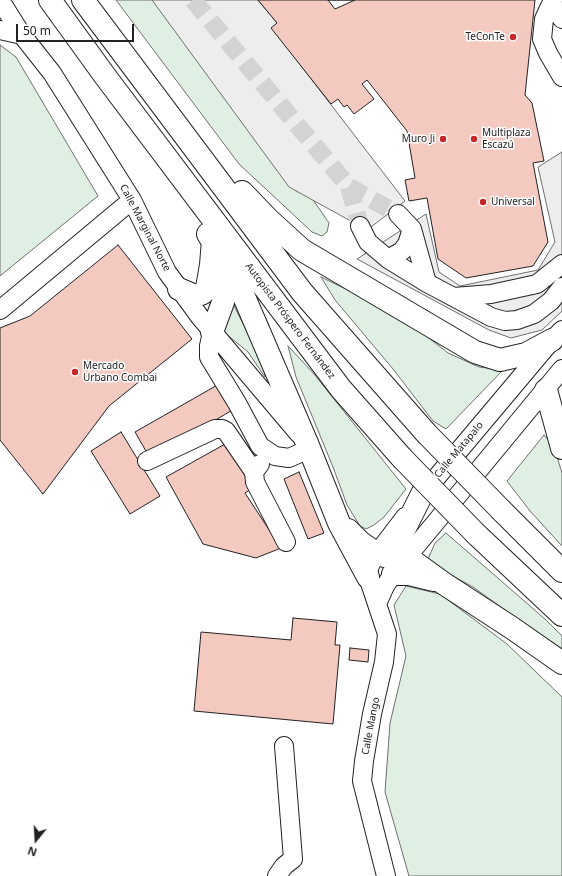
<!DOCTYPE html>
<meta charset="utf-8">
<style>
body{margin:0}
#map{position:relative;width:562px;height:876px;overflow:hidden;background:#fff;font-family:"Noto Sans",sans-serif}
canvas{display:block}
.north{position:absolute;left:16px;top:820px;width:40px;height:40px;-webkit-text-stroke:3px #fff;paint-order:stroke;rotate:198deg;font-size:11px;font-weight:700;line-height:16px;text-align:center;color:#222}
.north::after{content:'';display:block;margin:auto;width:14px;height:18px;background:#222;clip-path:polygon(50% 0,100% 100%,50% 72%,0 100%)}
.scale{position:absolute;left:16px;top:24px;width:118px;height:18px;box-sizing:border-box;border:2px solid #222;border-top:0;padding-left:5px;font-size:12px;line-height:14px;white-space:nowrap;color:#222;-webkit-text-stroke:3px #fff;paint-order:stroke}
</style>
<div id="map">
<canvas width="562" height="876"></canvas>
<div class="north">N</div>
<div class="scale">50 m</div>
</div>
<script>
const ctx = document.querySelector('canvas').getContext('2d');
ctx.lineJoin = 'round';
function paint(path, color) {
  ctx.fillStyle = color;
  ctx.fill(path, 'evenodd');
}
function shape(rows) {
  const path = new Path2D();
  for (const r of rows) {
    path.moveTo(r[0], r[1]);
    for (let i = 2; i < r.length; i += 2) path.lineTo(r[i], r[i + 1]);
  }
  return path;
}
function strokePath(path, color, width, dash) {
  ctx.strokeStyle = color;
  ctx.lineWidth = width;
  ctx.lineCap = dash ? 'butt' : 'round';
  ctx.setLineDash(dash || []);
  ctx.stroke(path);
}
function label(font, color, halo, rows, align = 'center') {
  ctx.font = font + ' "Noto Sans",sans-serif';
  ctx.lineWidth = 3;
  ctx.setLineDash([]);
  ctx.textBaseline = 'middle';
  ctx.strokeStyle = halo;
  ctx.fillStyle = color;
  for (const [text, x, y, turn = 0] of rows) {
    ctx.save();
    ctx.translate(x, y);
    ctx.rotate((+turn || 0) * Math.PI / 180);
    ctx.textAlign = isNaN(turn) ? turn : align;
    if (halo) ctx.strokeText(text, 0, 0);
    ctx.fillText(text, 0, 0);
    ctx.restore();
  }
}
const green = shape([
 [116,0,157,0,309,194,329,223,327,232,322,236,312,232,239,164,116,0],
 [0,45,16,57,98,196,0,276,0,45],
 [321,277,354,293,407,321,448,353,479,367,503,370,446,429,433,421,393,369,335,300,321,277],
 [229,296,264,365,265,377,248,352,219,328,229,296],
 [288,346,314,374,406,489,384,517,374,525,366,529,360,526,347,505,333,467,296,377,288,346],
 [544,435,554,447,562,473,562,546,530,511,507,481,544,435],
 [446,533,545,619,562,636,562,651,473,587,442,570,428,559,435,543,446,533],
 [406,586,440,594,507,644,562,697,562,876,409,876,385,792,390,723,406,656,394,605,406,586]
]);
paint(green, '#e0efe3');
strokePath(green, '#6f6f6f', 1);
const parking = shape([
 [152,0,258,0,277,23,272,28,405,201,367,230,289,187,152,0],
 [562,152,562,311,542,330,511,338,489,330,357,259,426,214,439,272,460,286,538,270,555,242,538,167,562,152]
]);
paint(parking, '#ededed');
strokePath(parking, '#6f6f6f', 1);
const building = shape([
 [258,0,535,0,525,95,532,103,544,161,533,163,548,242,533,266,466,278,438,259,427,198,409,201,405,180,415,178,407,131,367,80,362,84,374,99,354,114,347,105,344,107,338,99,331,104,271,28,277,23,258,0],
 [328,0,355,0,335,9,328,0],
 [118,245,192,339,109,406,43,494,0,440,0,328,30,316,118,245],
 [221,383,236,408,150,458,135,432,221,383],
 [121,432,160,496,130,514,91,451,121,432],
 [227,443,253,488,245,493,281,548,256,558,203,544,166,477,227,443],
 [299,472,324,533,308,539,284,479,299,472],
 [293,618,337,622,335,645,340,645,333,724,194,711,201,632,291,640,293,618],
 [350,648,369,650,368,662,349,660,350,648]
]);
paint(building, '#f3c9c0');
strokePath(building, '#222', 1);
strokePath(shape([
 [193,0,349,187,398,214],
 [349,187,360,226]
]), '#d3d3d3', 18, [18, 9]);
const minor = shape([
 [0,0,22,35,52,73,132,200,167,272,200,317,299,434],
 [553,0,544,19,542,39,548,53,562,77],
 [552,4,562,19],
 [0,30,22,35],
 [398,214,412,229,427,283],
 [360,226,368,242,388,259,427,283,491,317,505,321,517,320,534,314,551,301,562,287],
 [388,259,402,251,407,244,412,229],
 [454,297,491,294,537,284,562,264],
 [0,310,132,200],
 [212,332,209,346,209,357,237,403,260,446,275,456,289,458,309,449],
 [147,461,215,429,222,429,226,431,254,472],
 [260,464,254,472,255,482,286,542],
 [420,497,552,340,562,330],
 [377,604,385,586,393,574,562,369],
 [277,876,284,866,293,859,284,746],
 [386,876,362,781,364,761,372,714,384,662,387,634,368,577,369,568,373,559,405,517]
]);
const highway = shape([
 [50,0,105,76,341,389,402,458],
 [83,0,302,292,426,433],
 [242,192,268,219,302,250,475,352,500,360,526,354,552,340],
 [208,234,239,285,307,443,339,523,368,577],
 [179,289,193,295,198,295,203,293,207,288,211,265,213,240],
 [212,332,223,302,230,269],
 [546,390,562,448],
 [422,494,400,538,403,550,407,557,443,583,512,628,562,663],
 [502,511,562,571],
 [348,530,360,542,377,554,388,557,400,558,407,557],
 [476,534,562,615],
 [393,574,409,574,434,580]
]);
strokePath(minor, '#222', 20);
strokePath(highway, '#222', 24);
strokePath(minor, '#fff', 18);
strokePath(highway, '#fff', 22);
const highwayBridge = shape([
 [426,433,502,511],
 [402,458,476,534]
]);
strokePath(highwayBridge, '#222', 24, []);
strokePath(highwayBridge, '#fff', 22);
for (const [x, y, r, color] of [
 [513,37,4,"#c62828"],
 [443,139,4,"#c62828"],
 [474,139,4,"#c62828"],
 [483,202,4,"#c62828"],
 [75,372,4,"#c62828"]
]) {
  const dot = new Path2D();
  dot.arc(x, y, r, 0, 2 * Math.PI);
  ctx.fillStyle = color;
  ctx.fill(dot);
  strokePath(dot, '#fff', 1.5);
}
label('10px', '#222', '#fff', [
 ["TeConTe",505,37,"right"],
 ["Multiplaza",482,133],
 ["Escazú",482,145],
 ["Muro Ji",435,139,"right"],
 ["Universal",491,202],
 ["Mercado",83,366],
 ["Urbano Combai",83,378]
], 'left');
label('10px', '#222', '#fff', [
 ["Calle Marginal Norte",145,228,62],
 ["Autopista Próspero Fernández",290,321,53],
 ["Calle Matapalo",459,450,-50],
 ["Calle Mango",371,726,-79]
]);
</script>
